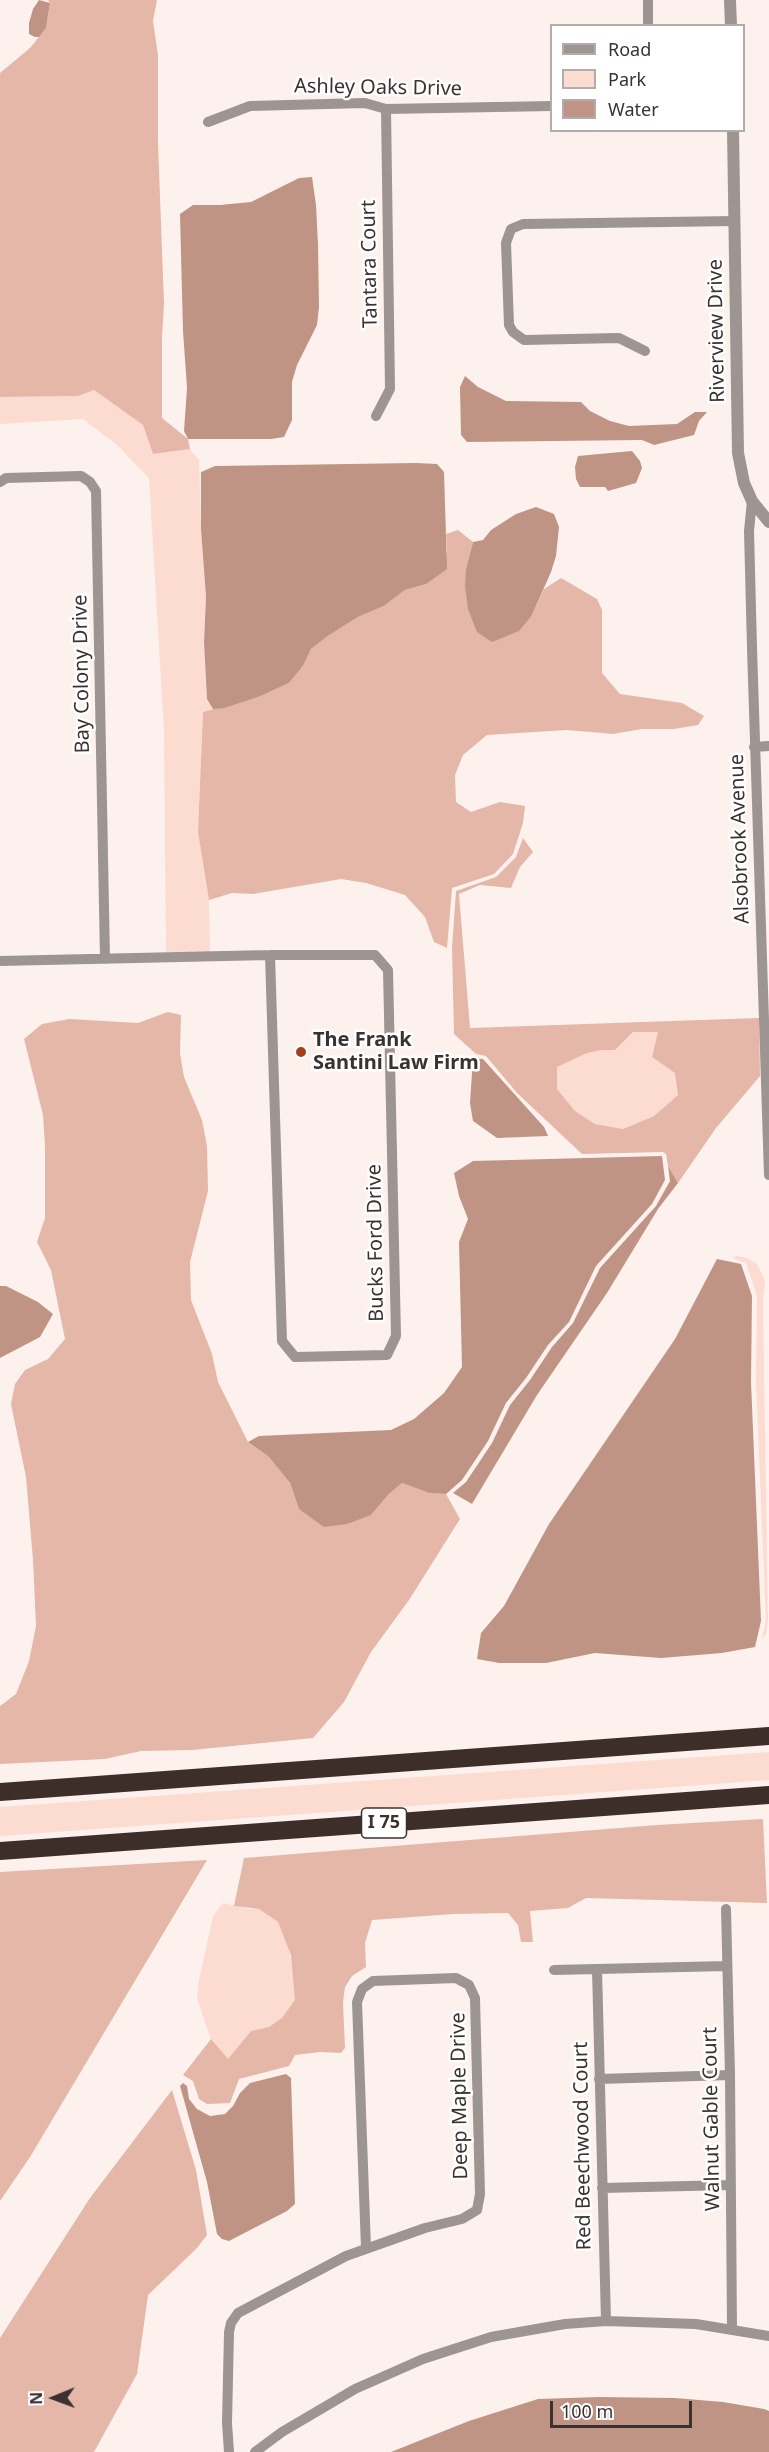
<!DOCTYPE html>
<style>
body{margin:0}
#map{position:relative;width:769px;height:2452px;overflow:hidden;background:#fdf1ed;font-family:"Noto Sans",sans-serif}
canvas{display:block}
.legend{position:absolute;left:550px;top:24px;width:195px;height:108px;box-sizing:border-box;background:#fff;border:2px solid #b0adac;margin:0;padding:8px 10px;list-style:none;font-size:18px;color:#3a3230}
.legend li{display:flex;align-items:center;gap:12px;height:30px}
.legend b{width:30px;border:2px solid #b0adac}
.north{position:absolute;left:24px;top:2368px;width:60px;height:60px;-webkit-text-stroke:4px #fff;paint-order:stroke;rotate:269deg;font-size:16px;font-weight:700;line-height:24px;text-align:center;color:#3a3230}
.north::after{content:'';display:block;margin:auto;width:21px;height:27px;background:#3a3230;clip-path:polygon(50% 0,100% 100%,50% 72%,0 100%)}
.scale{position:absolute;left:550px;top:2401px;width:142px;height:27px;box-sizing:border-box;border:3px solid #3a3230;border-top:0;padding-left:8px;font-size:18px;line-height:21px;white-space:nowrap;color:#3a3230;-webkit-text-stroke:4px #fff;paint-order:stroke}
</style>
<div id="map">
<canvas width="769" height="2452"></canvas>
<ul class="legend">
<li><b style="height:8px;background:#9d9592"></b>Road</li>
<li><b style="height:16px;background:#fcdbd0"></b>Park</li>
<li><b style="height:16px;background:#bf9485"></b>Water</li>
</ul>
<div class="north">N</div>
<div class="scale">100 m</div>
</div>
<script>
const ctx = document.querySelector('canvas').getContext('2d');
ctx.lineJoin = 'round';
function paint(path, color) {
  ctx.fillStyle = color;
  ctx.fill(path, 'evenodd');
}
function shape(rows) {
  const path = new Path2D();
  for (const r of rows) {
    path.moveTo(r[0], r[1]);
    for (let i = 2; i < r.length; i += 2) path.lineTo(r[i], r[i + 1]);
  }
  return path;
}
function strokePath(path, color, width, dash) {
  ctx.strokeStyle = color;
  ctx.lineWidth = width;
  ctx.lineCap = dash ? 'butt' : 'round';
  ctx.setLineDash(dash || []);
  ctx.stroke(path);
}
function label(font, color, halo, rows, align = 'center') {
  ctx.font = font + ' "Noto Sans",sans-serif';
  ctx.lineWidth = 5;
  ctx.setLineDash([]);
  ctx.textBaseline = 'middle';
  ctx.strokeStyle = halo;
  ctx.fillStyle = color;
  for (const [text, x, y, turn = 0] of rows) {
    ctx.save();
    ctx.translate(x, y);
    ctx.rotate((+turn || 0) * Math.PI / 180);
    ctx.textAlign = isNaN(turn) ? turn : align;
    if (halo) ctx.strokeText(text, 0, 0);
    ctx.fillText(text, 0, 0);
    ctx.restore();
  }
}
paint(shape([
 [94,390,143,425,153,454,190,449,199,460,201,529,206,597,204,642,207,699,213,709,203,712,198,832,209,900,210,955,166,956,164,731,149,478,116,444,83,419,0,424,0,397,78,396],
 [633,1032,659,1032,652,1057,676,1073,678,1095,654,1116,623,1129,595,1124,575,1111,557,1089,557,1067,587,1053,602,1050,615,1050],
 [737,1256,747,1258,756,1263,765,1280,763,1303,768,1620,766,1635,762,1638,766,1621,756,1382,757,1296,746,1263,733,1258],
 [769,1752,769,1780,0,1836,0,1807],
 [223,1903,249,1909,259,1909,278,1922,287,1940,295,1980,295,2000,283,2018,269,2027,251,2031,228,2060,211,2039,197,1999,199,1980,213,1916]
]), '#fcdbd0');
paint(shape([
 [48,0,157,0,153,21,158,55,158,143,164,304,162,337,162,418,188,439,190,449,153,454,143,425,94,390,78,396,0,397,0,73,30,48,46,28,50,3],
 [458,530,473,542,466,569,532,615,544,589,561,578,597,599,602,610,602,673,620,694,682,703,704,716,698,725,674,729,642,729,613,734,567,730,487,735,463,755,455,775,456,802,471,812,500,802,525,806,523,823,513,854,494,874,452,888,447,948,434,942,425,917,405,895,366,883,341,879,253,894,232,893,209,900,198,832,203,712,261,696,289,683,303,666,311,649,328,636,358,617,384,606,405,590,426,584,447,552,446,534],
 [523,838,533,852,520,867,511,888,480,885,459,894,470,1028,759,1018,760,1076,716,1128,678,1183,668,1166,666,1154,663,1152,582,1154,517,1093,486,1056,476,1054,454,1034,452,948,456,891,496,877,516,857],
 [633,1032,658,1032,652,1057,675,1073,678,1095,654,1116,623,1129,595,1124,575,1111,557,1089,557,1067,587,1053,602,1050,615,1050],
 [168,1012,181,1015,180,1053,184,1077,202,1120,207,1146,208,1191,190,1262,191,1300,212,1354,218,1382,248,1442,268,1456,290,1483,299,1509,371,1515,389,1494,402,1483,429,1493,446,1494,460,1519,409,1600,371,1652,344,1702,313,1738,192,1750,141,1751,105,1759,0,1764,0,1706,16,1694,29,1661,36,1626,33,1560,26,1477,11,1404,15,1384,25,1370,48,1359,65,1339,51,1270,37,1242,45,1218,45,1146,43,1115,24,1039,42,1024,69,1019,138,1023],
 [763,1819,767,1903,586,1898,568,1908,530,1911,533,1942,521,1942,518,1925,508,1913,453,1914,372,1920,365,1943,366,1967,352,1976,345,1987,343,2002,345,2048,341,2053,320,2052,295,2055,289,2066,239,2079,230,2103,207,2104,199,2099,193,2081,183,2075,211,2039,228,2059,251,2031,269,2027,282,2018,295,2000,291,1955,278,1922,259,1909,234,1906,244,1858,657,1825],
 [207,1860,30,2157,0,2201,0,1872],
 [172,2090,196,2170,207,2235,197,2248,148,2295,137,2374,94,2452,0,2452,0,2338,90,2198]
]), '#e4b7a8');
paint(shape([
 [39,0,50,3,46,28,39,37,35,37,29,34,29,23,33,9],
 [312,177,316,205,318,244,319,307,317,325,297,365,292,382,292,420,284,437,271,439,188,439,184,431,187,388,183,331,180,214,193,205,220,205,251,202,299,178],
 [465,376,478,387,506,401,581,402,590,411,610,421,629,426,677,424,695,412,707,412,699,421,694,435,654,445,642,440,467,442,461,435,460,387],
 [632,451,640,461,642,468,636,483,608,491,605,487,580,487,576,479,575,467,578,456],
 [416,463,437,464,444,472,447,569,426,584,405,590,384,606,358,617,328,636,311,649,303,666,289,683,261,696,224,708,213,709,207,699,204,642,206,597,201,529,201,472,215,466],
 [536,507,554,514,559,527,556,556,551,572,532,615,519,631,492,642,477,632,468,609,465,586,466,569,473,542,483,540,491,530,516,514],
 [473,1058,483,1059,544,1127,548,1136,497,1138,473,1121,470,1103],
 [662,1156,665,1180,652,1204,596,1266,569,1322,548,1345,526,1378,506,1403,488,1441,462,1480,446,1494,429,1493,402,1483,389,1494,371,1515,347,1524,324,1527,299,1509,290,1483,268,1456,248,1442,259,1436,391,1430,414,1419,444,1393,462,1367,459,1242,468,1219,459,1196,454,1173,473,1161],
 [668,1166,678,1183,658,1209,607,1293,537,1395,472,1504,453,1493,466,1482,492,1443,510,1405,530,1380,552,1347,573,1323,600,1268,656,1206,670,1181],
 [717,1259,741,1264,752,1296,751,1382,761,1621,755,1647,722,1653,661,1658,595,1653,546,1663,499,1663,477,1659,481,1633,504,1606,549,1524,675,1339],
 [0,1286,6,1286,38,1302,53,1314,40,1337,0,1358],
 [286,2074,291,2078,295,2204,287,2211,229,2241,222,2239,217,2234,207,2182,180,2086,183,2083,187,2086,189,2099,197,2109,210,2116,225,2114,233,2106,240,2093,250,2083],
 [599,2397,675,2398,723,2402,764,2409,769,2411,769,2452,391,2452,469,2421,538,2399]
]), '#bf9485');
strokePath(shape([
 [648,0,648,26],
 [208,122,250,106,365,103,386,109,552,106],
 [645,351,619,338,524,340,513,332,509,325,506,243,511,229,523,224,735,221],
 [376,416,390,389,386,109],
 [0,482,6,478,81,476,90,482,96,491,105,959],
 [752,501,749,531,752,648,769,1175],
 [754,747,769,746],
 [270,955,375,955,388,970,396,1336,387,1355,295,1357,282,1341,270,955],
 [0,961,270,955],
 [726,1909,730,2075,732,2330],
 [597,1969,606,2321],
 [554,1970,727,1966],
 [599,2079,730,2075],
 [602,2188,731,2185],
 [229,2452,227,2423,229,2332,231,2323,238,2313,346,2256,425,2228,462,2219,477,2210,480,2194,475,1998,469,1985,456,1978,373,1981,362,1989,357,2002,366,2248],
 [255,2452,282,2432,355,2389,423,2359,491,2337,565,2324,606,2321,696,2324,769,2336]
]), '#9d9592', 10);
strokePath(shape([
 [730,0,731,26],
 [733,130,738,453,744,483,752,501,769,522]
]), '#9d9592', 12);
strokePath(shape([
 [0,1792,769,1736],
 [0,1851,769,1795]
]), '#3e2e29', 18);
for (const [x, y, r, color] of [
 [301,1052,6,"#a53f18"]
]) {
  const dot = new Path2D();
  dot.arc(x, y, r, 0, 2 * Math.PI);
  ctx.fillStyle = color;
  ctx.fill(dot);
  strokePath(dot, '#fff', 2);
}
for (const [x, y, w] of [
 [384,1823,45]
]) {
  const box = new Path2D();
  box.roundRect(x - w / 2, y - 15, w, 30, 4.5);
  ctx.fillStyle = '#fff';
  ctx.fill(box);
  strokePath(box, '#3a3230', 1.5);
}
label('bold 18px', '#3a3230', null, [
 ["I 75",384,1823]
]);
label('20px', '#3a3230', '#fff', [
 ["Ashley Oaks Drive",378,88,1],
 ["Tantara Court",370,264,-91],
 ["Riverview Drive",717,331,-91],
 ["Bay Colony Drive",82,674,-91],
 ["Alsobrook Avenue",740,839,-92],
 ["Bucks Ford Drive",376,1243,-91],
 ["Deep Maple Drive",460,2096,-91],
 ["Walnut Gable Court",712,2119,-91],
 ["Red Beechwood Court",583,2146,-91]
]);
label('bold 20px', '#3a3230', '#fff', [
 ["The Frank",313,1040],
 ["Santini Law Firm",313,1063]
], 'left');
</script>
